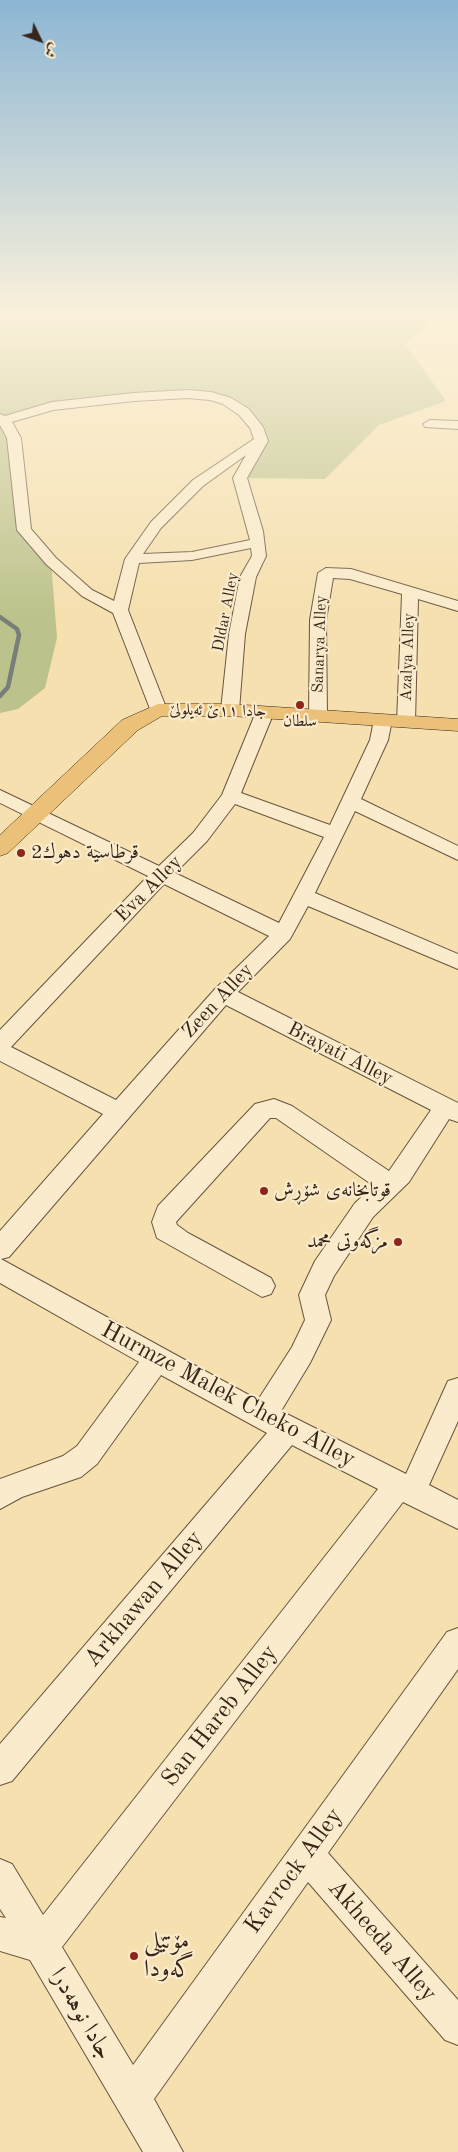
<!DOCTYPE html>
<meta charset="utf-8">
<style>
body{margin:0}
#map{position:relative;width:458px;height:2152px;overflow:hidden;background:#f6e0af;font-family:"Old Standard TT",Amiri,serif}
canvas{display:block}
.north{position:absolute;left:15px;top:15px;width:50px;height:50px;-webkit-text-stroke:4px #f9ebcb;paint-order:stroke;rotate:132deg;font-size:14px;font-weight:700;line-height:20px;text-align:center;color:#38251a}
.north::after{content:'';display:block;margin:auto;width:18px;height:22px;background:#38251a;clip-path:polygon(50% 0,100% 100%,50% 72%,0 100%)}
</style>
<div id="map">
<canvas width="458" height="2152"></canvas>
<div class="north">ش</div>
</div>
<script>
const ctx = document.querySelector('canvas').getContext('2d');
ctx.lineJoin = 'round';
function paint(path, color) {
  ctx.fillStyle = color;
  ctx.fill(path, 'evenodd');
}
function shape(rows) {
  const path = new Path2D();
  for (const r of rows) {
    path.moveTo(r[0], r[1]);
    for (let i = 2; i < r.length; i += 2) path.lineTo(r[i], r[i + 1]);
  }
  return path;
}
function strokePath(path, color, width, dash) {
  ctx.strokeStyle = color;
  ctx.lineWidth = width;
  ctx.lineCap = dash ? 'butt' : 'round';
  ctx.setLineDash(dash || []);
  ctx.stroke(path);
}
function label(font, color, halo, rows, align = 'center') {
  ctx.font = font + ' "Old Standard TT",Amiri,serif';
  ctx.lineWidth = 4.5;
  ctx.setLineDash([]);
  ctx.textBaseline = 'middle';
  ctx.strokeStyle = halo;
  ctx.fillStyle = color;
  for (const [text, x, y, turn = 0] of rows) {
    ctx.save();
    ctx.translate(x, y);
    ctx.rotate((+turn || 0) * Math.PI / 180);
    ctx.textAlign = isNaN(turn) ? turn : align;
    if (halo) ctx.strokeText(text, 0, 0);
    ctx.fillText(text, 0, 0);
    ctx.restore();
  }
}
paint(shape([
 [0,316,440,316,405,344,446,401,379,425,325,479,240,478,261,441,256,427,211,396,52,406,4,419,24,530,51,561,57,638,45,688,18,709,0,713]
]), '#bcc28b');
strokePath(shape([
 [0,617,17,629,19,635,8,687,0,696]
]), '#787e78', 4.5);
const minor = shape([
 [188,390,211,392,231,398,249,409,263,427,268,441,247,478,263,531,266,556,256,577,245,634,239,710,236,714,230,715,224,714,221,710,229,634,240,577,252,556,251,548,192,560,139,563,128,610,167,710,164,714,158,715,152,714,113,613,82,596,46,564,17,530,7,438,0,425,0,414,5,416,52,402,134,393,188,390],
 [188,398,210,400,223,404,239,415,250,428,254,439,193,480,151,522,125,559,114,601,92,590,56,558,31,529,21,438,12,422,53,410,134,401,188,398],
 [246,455,233,478,250,540,192,552,143,554,161,528,203,486,246,455],
 [430,420,458,421,458,429,425,427,423,424,430,420],
 [326,568,351,569,458,601,458,611,418,599,415,722,412,726,406,727,400,726,397,722,402,594,350,579,333,578,326,620,327,716,324,720,318,721,312,720,309,716,310,620,318,573,326,568],
 [265,707,271,708,274,712,241,793,330,825,370,740,374,720,377,716,383,715,389,716,392,720,388,740,361,799,458,846,458,860,355,811,315,893,458,954,458,969,308,906,290,939,238,992,458,1103,458,1122,449,1119,409,1182,373,1217,334,1276,325,1295,331,1320,310,1363,281,1411,406,1474,448,1381,458,1378,458,1421,429,1485,458,1500,458,1529,403,1502,62,1947,133,2065,447,1632,458,1628,458,1669,328,1853,458,2000,458,2045,445,2040,308,1882,154,2099,183,2152,143,2152,30,1960,0,1951,0,1917,6,1918,0,1909,0,1859,12,1864,43,1915,378,1489,292,1445,12,1781,0,1785,0,1744,267,1433,161,1375,97,1464,81,1477,22,1497,0,1509,0,1479,63,1456,77,1446,139,1362,0,1283,0,1231,103,1114,0,1061,0,1030,148,876,0,803,0,790,159,866,193,833,222,795,256,712,259,708,265,707],
 [235,804,324,837,279,923,175,873,207,841,235,804],
 [164,884,269,936,215,989,116,1100,11,1047,164,884],
 [226,1005,431,1110,389,1171,292,1106,274,1099,255,1104,158,1206,152,1222,157,1238,262,1297,271,1294,275,1286,271,1278,188,1233,177,1225,176,1222,270,1118,276,1118,374,1186,355,1203,315,1261,299,1295,305,1320,292,1347,258,1400,1,1259,9,1257,226,1005]
]);
const highway = shape([
 [158,704,230,704,458,719,458,731,230,716,162,716,138,730,8,853,0,856,0,835,122,720,158,704]
]);
strokePath(minor, '#68543f', 2);
strokePath(highway, '#38251a', 1);
paint(minor, '#f9ebcb');
paint(highway, '#ebc078');
const sky = ctx.createLinearGradient(0, 0, 0, 618);
sky.addColorStop(0, '#8cb6d4');
sky.addColorStop(0.51, '#fbf1db');
sky.addColorStop(1, '#fbf1db00');
ctx.fillStyle = sky;
ctx.fillRect(0, 0, 458, 618);
for (const [x, y, r, color] of [
 [300,705,5,"#8f2418"],
 [21,853,5,"#8f2418"],
 [264,1191,5,"#8f2418"],
 [398,1242,5,"#8f2418"],
 [134,1956,5,"#8f2418"]
]) {
  const dot = new Path2D();
  dot.arc(x, y, r, 0, 2 * Math.PI);
  ctx.fillStyle = color;
  ctx.fill(dot);
  strokePath(dot, '#f9ebcb', 2);
}
label('16px', '#38251a', '#f9ebcb', [
 ["Dldar Alley",226,612,-79],
 ["Sanarya Alley",320,644,-88],
 ["Azalya Alley",408,657,-88],
 ["جادا ١١ێ ئه‌یلولێ",218,711,1]
]);
label('16px', '#38251a', '#f9ebcb', [
 ["سلطان",300,722]
]);
label('20px', '#38251a', '#f9ebcb', [
 ["قرطاسية دهوك2",31,853],
 ["قوتابخانەی شۆڕش",274,1191],
 ["مزگەوتی محمد",388,1242,"right"]
], 'left');
label('20px', '#38251a', '#f9ebcb', [
 ["Eva Alley",149,889,-45],
 ["Zeen Alley",218,1001,-47],
 ["Brayati Alley",340,1054,27]
]);
label('24px', '#38251a', '#f9ebcb', [
 ["Hurmze Malek Cheko Alley",228,1395,28],
 ["Arkhawan Alley",144,1599,-50],
 ["San Hareb Alley",220,1716,-52],
 ["Kavrock Alley",294,1871,-54],
 ["Akheeda Alley",382,1941,49],
 ["جادا نوهەدرا",81,2014,60]
]);
label('24px', '#38251a', '#f9ebcb', [
 ["مۆتێلی",144,1942],
 ["گەودا",144,1970]
], 'left');
</script>
